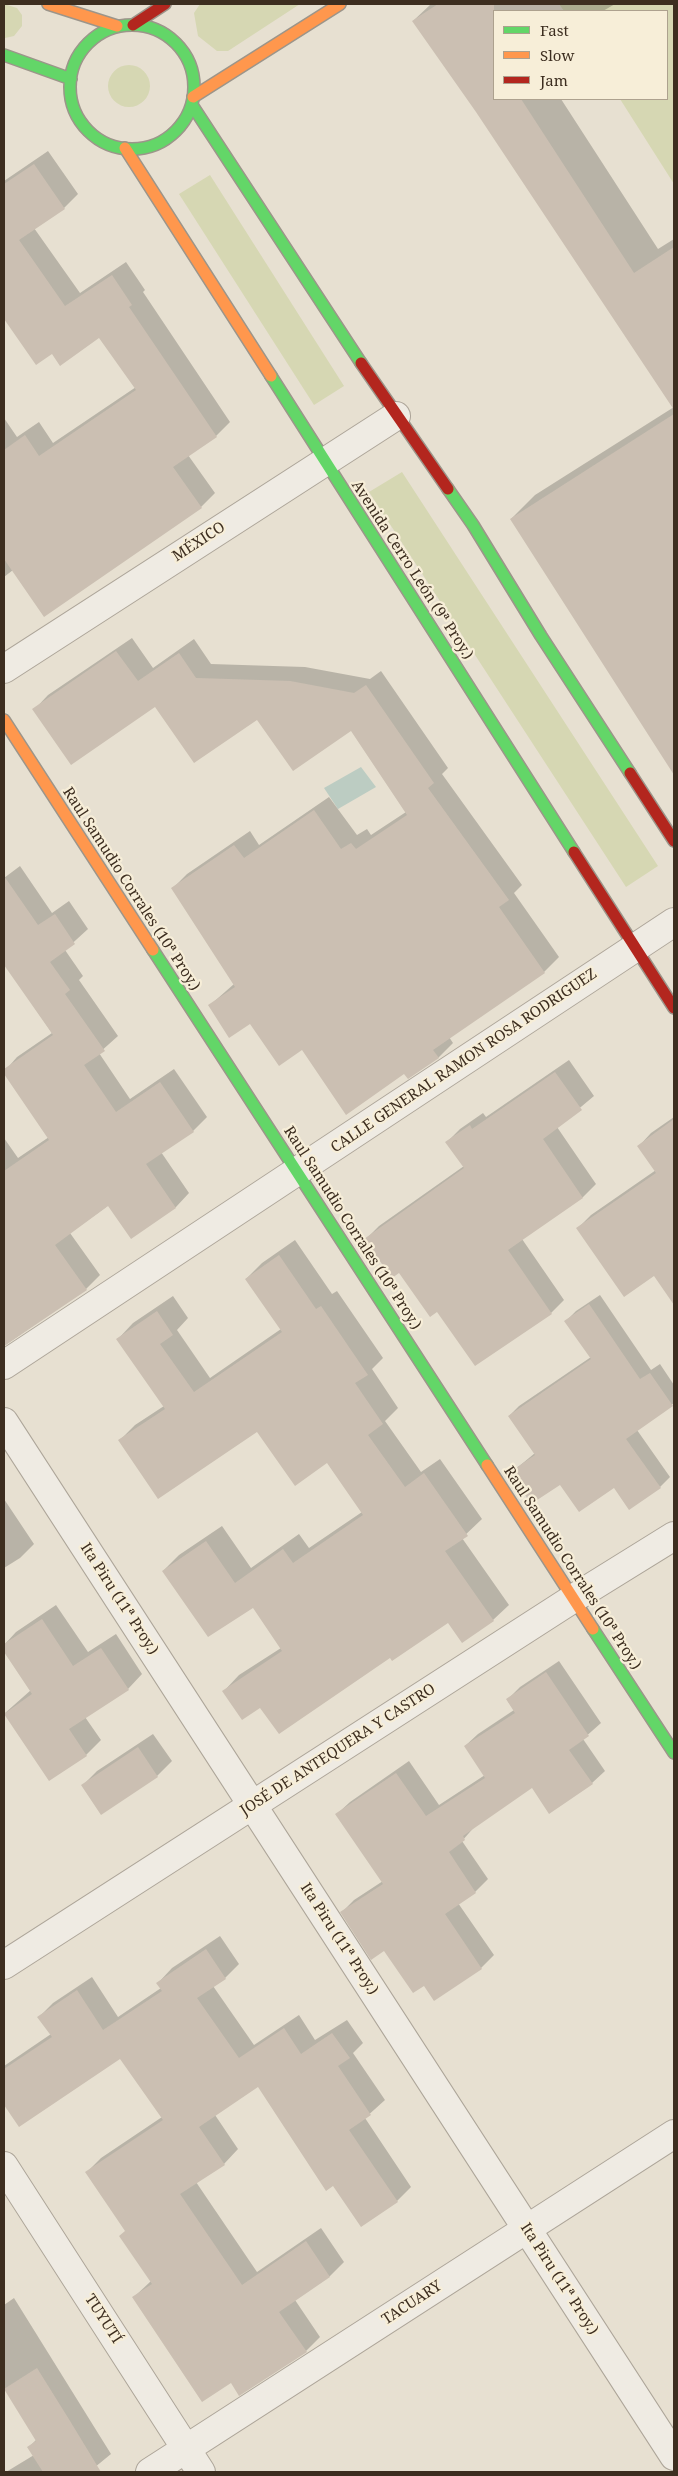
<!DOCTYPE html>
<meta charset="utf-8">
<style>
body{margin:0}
#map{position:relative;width:678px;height:2476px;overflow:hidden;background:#e7e0d1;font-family:"Noto Serif",serif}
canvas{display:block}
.frame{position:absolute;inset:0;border:5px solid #3d2e20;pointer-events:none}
.legend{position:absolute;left:493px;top:10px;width:175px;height:90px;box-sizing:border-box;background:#f7eed8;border:1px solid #ada18e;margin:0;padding:6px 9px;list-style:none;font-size:15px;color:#3d2e20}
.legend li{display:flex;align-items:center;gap:10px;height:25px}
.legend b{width:25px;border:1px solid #ada18e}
</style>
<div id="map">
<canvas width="678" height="2476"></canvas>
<div class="frame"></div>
<ul class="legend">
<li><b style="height:6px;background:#63d668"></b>Fast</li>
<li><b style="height:6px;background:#ff974d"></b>Slow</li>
<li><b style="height:6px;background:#b3261e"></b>Jam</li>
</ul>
</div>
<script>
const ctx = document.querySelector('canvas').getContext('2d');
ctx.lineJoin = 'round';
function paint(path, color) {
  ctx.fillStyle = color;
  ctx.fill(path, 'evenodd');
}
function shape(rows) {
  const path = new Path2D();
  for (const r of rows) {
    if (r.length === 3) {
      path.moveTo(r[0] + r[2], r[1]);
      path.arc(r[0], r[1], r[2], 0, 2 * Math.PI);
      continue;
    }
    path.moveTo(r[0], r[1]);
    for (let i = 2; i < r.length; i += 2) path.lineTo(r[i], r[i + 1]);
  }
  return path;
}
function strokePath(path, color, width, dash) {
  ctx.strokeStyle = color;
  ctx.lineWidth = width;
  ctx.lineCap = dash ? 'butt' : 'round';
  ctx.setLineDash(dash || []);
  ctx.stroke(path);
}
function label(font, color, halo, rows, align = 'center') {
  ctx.font = font + ' "Noto Serif",serif';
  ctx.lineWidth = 4.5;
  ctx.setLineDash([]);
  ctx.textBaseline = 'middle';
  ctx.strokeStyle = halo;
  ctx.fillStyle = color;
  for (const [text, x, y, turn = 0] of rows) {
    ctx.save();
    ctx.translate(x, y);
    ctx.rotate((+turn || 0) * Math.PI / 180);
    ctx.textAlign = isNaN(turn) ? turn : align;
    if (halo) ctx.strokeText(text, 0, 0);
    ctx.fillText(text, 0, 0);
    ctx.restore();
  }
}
paint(shape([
 [4,4,17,8,22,15,22,26,14,36,5,38],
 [200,4,300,4,228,51,217,51,198,36,194,13],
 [559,4,674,4,674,184,620,99,667,99,667,11,564,11],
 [129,86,21],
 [210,175,344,386,314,405,179,194],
 [402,472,658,866,626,887,369,492]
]), '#d6d7b3');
paint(shape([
 [361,767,376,787,338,809,324,788]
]), '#bcccc2');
paint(shape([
 [431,4,615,4,603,11,494,11,494,99,561,99,658,249,674,239,674,773,511,519,535,495,674,407,477,112,413,21],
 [48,151,78,194,64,208,34,228,80,293,126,262,145,290,143,292,230,422,216,436,188,455,215,493,201,507,13,570,4,577,4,418,17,437,39,422,53,443,136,387,99,336,52,352,36,363,4,317,4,181],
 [132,638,153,668,194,639,211,664,305,667,370,679,381,671,448,768,442,774,522,885,514,893,559,957,544,972,449,1037,453,1043,438,1058,405,1072,302,1049,250,1022,209,1006,234,984,173,888,187,874,250,831,259,845,329,797,357,835,367,829,371,835,406,812,352,729,155,705,34,710,48,695],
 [20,866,52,913,69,901,88,929,65,950,83,976,79,980,118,1036,99,1053,130,1099,174,1069,207,1117,193,1131,161,1152,189,1193,176,1207,132,1237,109,1205,70,1233,100,1275,86,1289,4,1346,4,1138,18,1158,49,1137,4,1072,17,1057,52,1033,4,963,4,878],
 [569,1060,594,1096,557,1127,596,1184,583,1197,522,1239,564,1300,551,1313,437,1310,366,1239,379,1226,464,1166,447,1142,460,1129,483,1113,486,1117],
 [674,1117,674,1302,655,1274,578,1228,591,1215,656,1170,639,1146,651,1133],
 [295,1240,332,1294,337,1291,383,1358,372,1369,398,1408,385,1421,421,1472,440,1459,482,1519,462,1538,509,1605,493,1620,448,1621,390,1656,260,1706,224,1691,239,1675,281,1648,253,1606,163,1571,179,1555,222,1526,251,1568,299,1534,309,1548,362,1512,327,1462,258,1430,120,1440,135,1425,164,1406,118,1339,133,1323,173,1296,188,1318,177,1330,210,1378,281,1329,246,1279,262,1263],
 [600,1295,651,1370,660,1364,674,1385,674,1403,637,1430,670,1477,660,1487,629,1508,614,1486,560,1483,512,1472,535,1453,509,1416,519,1406,591,1357,566,1321,576,1311],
 [4,1499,34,1544,20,1558,4,1568],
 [56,1605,88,1652,116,1634,142,1674,128,1689,85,1717,101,1740,86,1755,50,1779,5,1713,31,1690,4,1650,4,1645,16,1632],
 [559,1661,601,1723,583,1739,605,1771,592,1783,532,1787,476,1825,462,1841,488,1879,475,1892,458,1903,494,1955,481,1968,434,2000,424,1984,342,1912,354,1900,383,1881,337,1814,350,1802,409,1761,439,1805,485,1775,465,1746,478,1734,514,1710,507,1700,520,1687],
 [153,1734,172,1761,157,1776,102,1813,83,1785,97,1771],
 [220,1936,239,1964,225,1978,213,1986,254,2045,299,2015,315,2040,347,2020,363,2043,353,2053,385,2100,365,2118,411,2187,397,2201,333,2184,259,2085,215,2115,238,2149,224,2164,196,2182,257,2272,321,2228,344,2262,330,2276,295,2300,320,2337,306,2351,134,2297,151,2281,126,2230,87,2172,101,2158,162,2117,121,2057,19,2125,4,2102,4,2066,51,2034,39,2017,53,2003,92,1977,118,2017,161,1988,158,1983,172,1968],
 [14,2298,111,2454,89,2472,6,2472,34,2455,29,2447,37,2439,4,2387,4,2305]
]), '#0003');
paint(shape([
 [438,4,494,4,494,99,521,99,634,273,674,247,674,410,476,112,412,21],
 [34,164,65,209,19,240,65,306,112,275,132,305,129,307,217,437,173,467,202,508,44,617,4,559,4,450,25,435,39,456,136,390,99,338,60,366,52,354,36,365,4,319,4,184],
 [674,414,674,775,510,519],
 [116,651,138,681,179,653,196,678,290,681,354,693,366,685,434,783,428,788,509,900,499,907,545,973,433,1050,439,1058,408,1079,404,1074,346,1115,302,1050,279,1066,250,1024,229,1038,208,1005,235,987,171,888,234,845,244,858,314,810,341,849,351,843,356,849,407,815,351,731,293,771,257,720,194,763,155,707,71,765,32,709],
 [4,876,38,925,55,914,75,944,50,962,70,990,65,994,105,1051,84,1065,116,1112,160,1082,194,1132,146,1164,176,1208,131,1239,108,1206,55,1245,87,1290,4,1346,4,1171,49,1140,4,1074,4,1069,53,1035,4,965],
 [555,1072,582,1110,543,1139,583,1198,508,1250,552,1314,475,1366,437,1312,430,1317,399,1273,392,1278,364,1239,464,1168,445,1142,470,1125,472,1129],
 [674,1119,674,1305,654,1276,624,1297,576,1228,656,1173,637,1146],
 [279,1255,316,1309,321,1306,368,1375,355,1383,383,1424,368,1435,405,1487,424,1473,468,1536,445,1551,494,1621,462,1643,448,1623,392,1661,390,1658,279,1734,260,1708,242,1720,222,1691,282,1651,253,1608,208,1637,162,1571,206,1541,235,1583,283,1549,293,1563,363,1515,327,1463,295,1486,257,1432,158,1499,118,1440,165,1409,116,1339,157,1311,173,1335,160,1344,194,1392,282,1332,245,1279],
 [589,1304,640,1379,650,1373,673,1406,626,1439,661,1488,629,1510,614,1488,579,1512,560,1485,531,1504,510,1472,535,1455,508,1416,591,1359,564,1321],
 [42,1619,73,1666,101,1648,129,1690,69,1729,87,1756,49,1781,4,1714,32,1694,4,1652,4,1644],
 [546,1672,589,1736,569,1750,593,1784,549,1814,532,1788,463,1836,465,1840,449,1852,476,1893,445,1914,482,1969,434,2001,424,1986,413,1993,384,1951,371,1960,340,1912,383,1884,335,1814,396,1773,426,1816,485,1778,464,1746,515,1713,506,1699],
 [138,1747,158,1777,101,1815,81,1785],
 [206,1949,226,1979,197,1998,239,2058,284,2028,301,2054,332,2033,350,2058,338,2066,371,2115,349,2130,398,2202,361,2227,333,2186,326,2191,258,2087,199,2127,225,2165,180,2194,242,2285,306,2241,330,2277,279,2312,307,2352,239,2396,231,2383,202,2402,132,2297,152,2284,119,2236,125,2231,85,2172,163,2120,120,2059,19,2127,4,2105,4,2069,52,2037,37,2017,77,1990,103,2030,162,1991,156,1983],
 [37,2368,70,2421,101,2472,43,2472,27,2447,36,2441,4,2389]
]), '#cbbfb2');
const street = shape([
 [4,669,396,416],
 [4,1365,674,922],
 [4,1422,674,2456],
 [4,1965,574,1598,674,1536],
 [4,2166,201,2472],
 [150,2472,674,2134]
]);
const fast = shape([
 [132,87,62],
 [4,55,71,79],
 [192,105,361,363],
 [271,376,574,852],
 [448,489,473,525,541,636,630,773],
 [153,950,487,1465],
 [593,1629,674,1753]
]);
const slow = shape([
 [48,4,117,26],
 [193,97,340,4],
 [125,148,271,376],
 [4,720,153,950],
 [487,1465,593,1629]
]);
const jam = shape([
 [133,25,165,4],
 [361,363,448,489],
 [630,773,674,841],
 [574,852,674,1008]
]);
strokePath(street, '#ada599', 30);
strokePath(fast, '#9c958a', 14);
strokePath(slow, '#9c958a', 14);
strokePath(jam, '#9c958a', 14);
strokePath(street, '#efebe3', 28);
strokePath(fast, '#63d668', 11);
strokePath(slow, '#ff974d', 11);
strokePath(jam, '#b3261e', 11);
label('15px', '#3d2e20', '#f7eed8', [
 ["MÉXICO",199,542,-33],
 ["Avenida Cerro León (9ª Proy.)",412,570,57],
 ["Raul Samudio Corrales (10ª Proy.)",131,889,57],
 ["CALLE GENERAL RAMON ROSA RODRIGUEZ",464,1061,-34],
 ["Raul Samudio Corrales (10ª Proy.)",352,1228,57],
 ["Raul Samudio Corrales (10ª Proy.)",572,1568,57],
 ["Ita Piru (11ª Proy.)",119,1599,57],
 ["JOSÉ DE ANTEQUERA Y CASTRO",338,1750,-33],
 ["Ita Piru (11ª Proy.)",339,1939,57],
 ["Ita Piru (11ª Proy.)",559,2279,57],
 ["TACUARY",412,2303,-33],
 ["TUYUTÍ",103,2319,57]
]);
</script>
